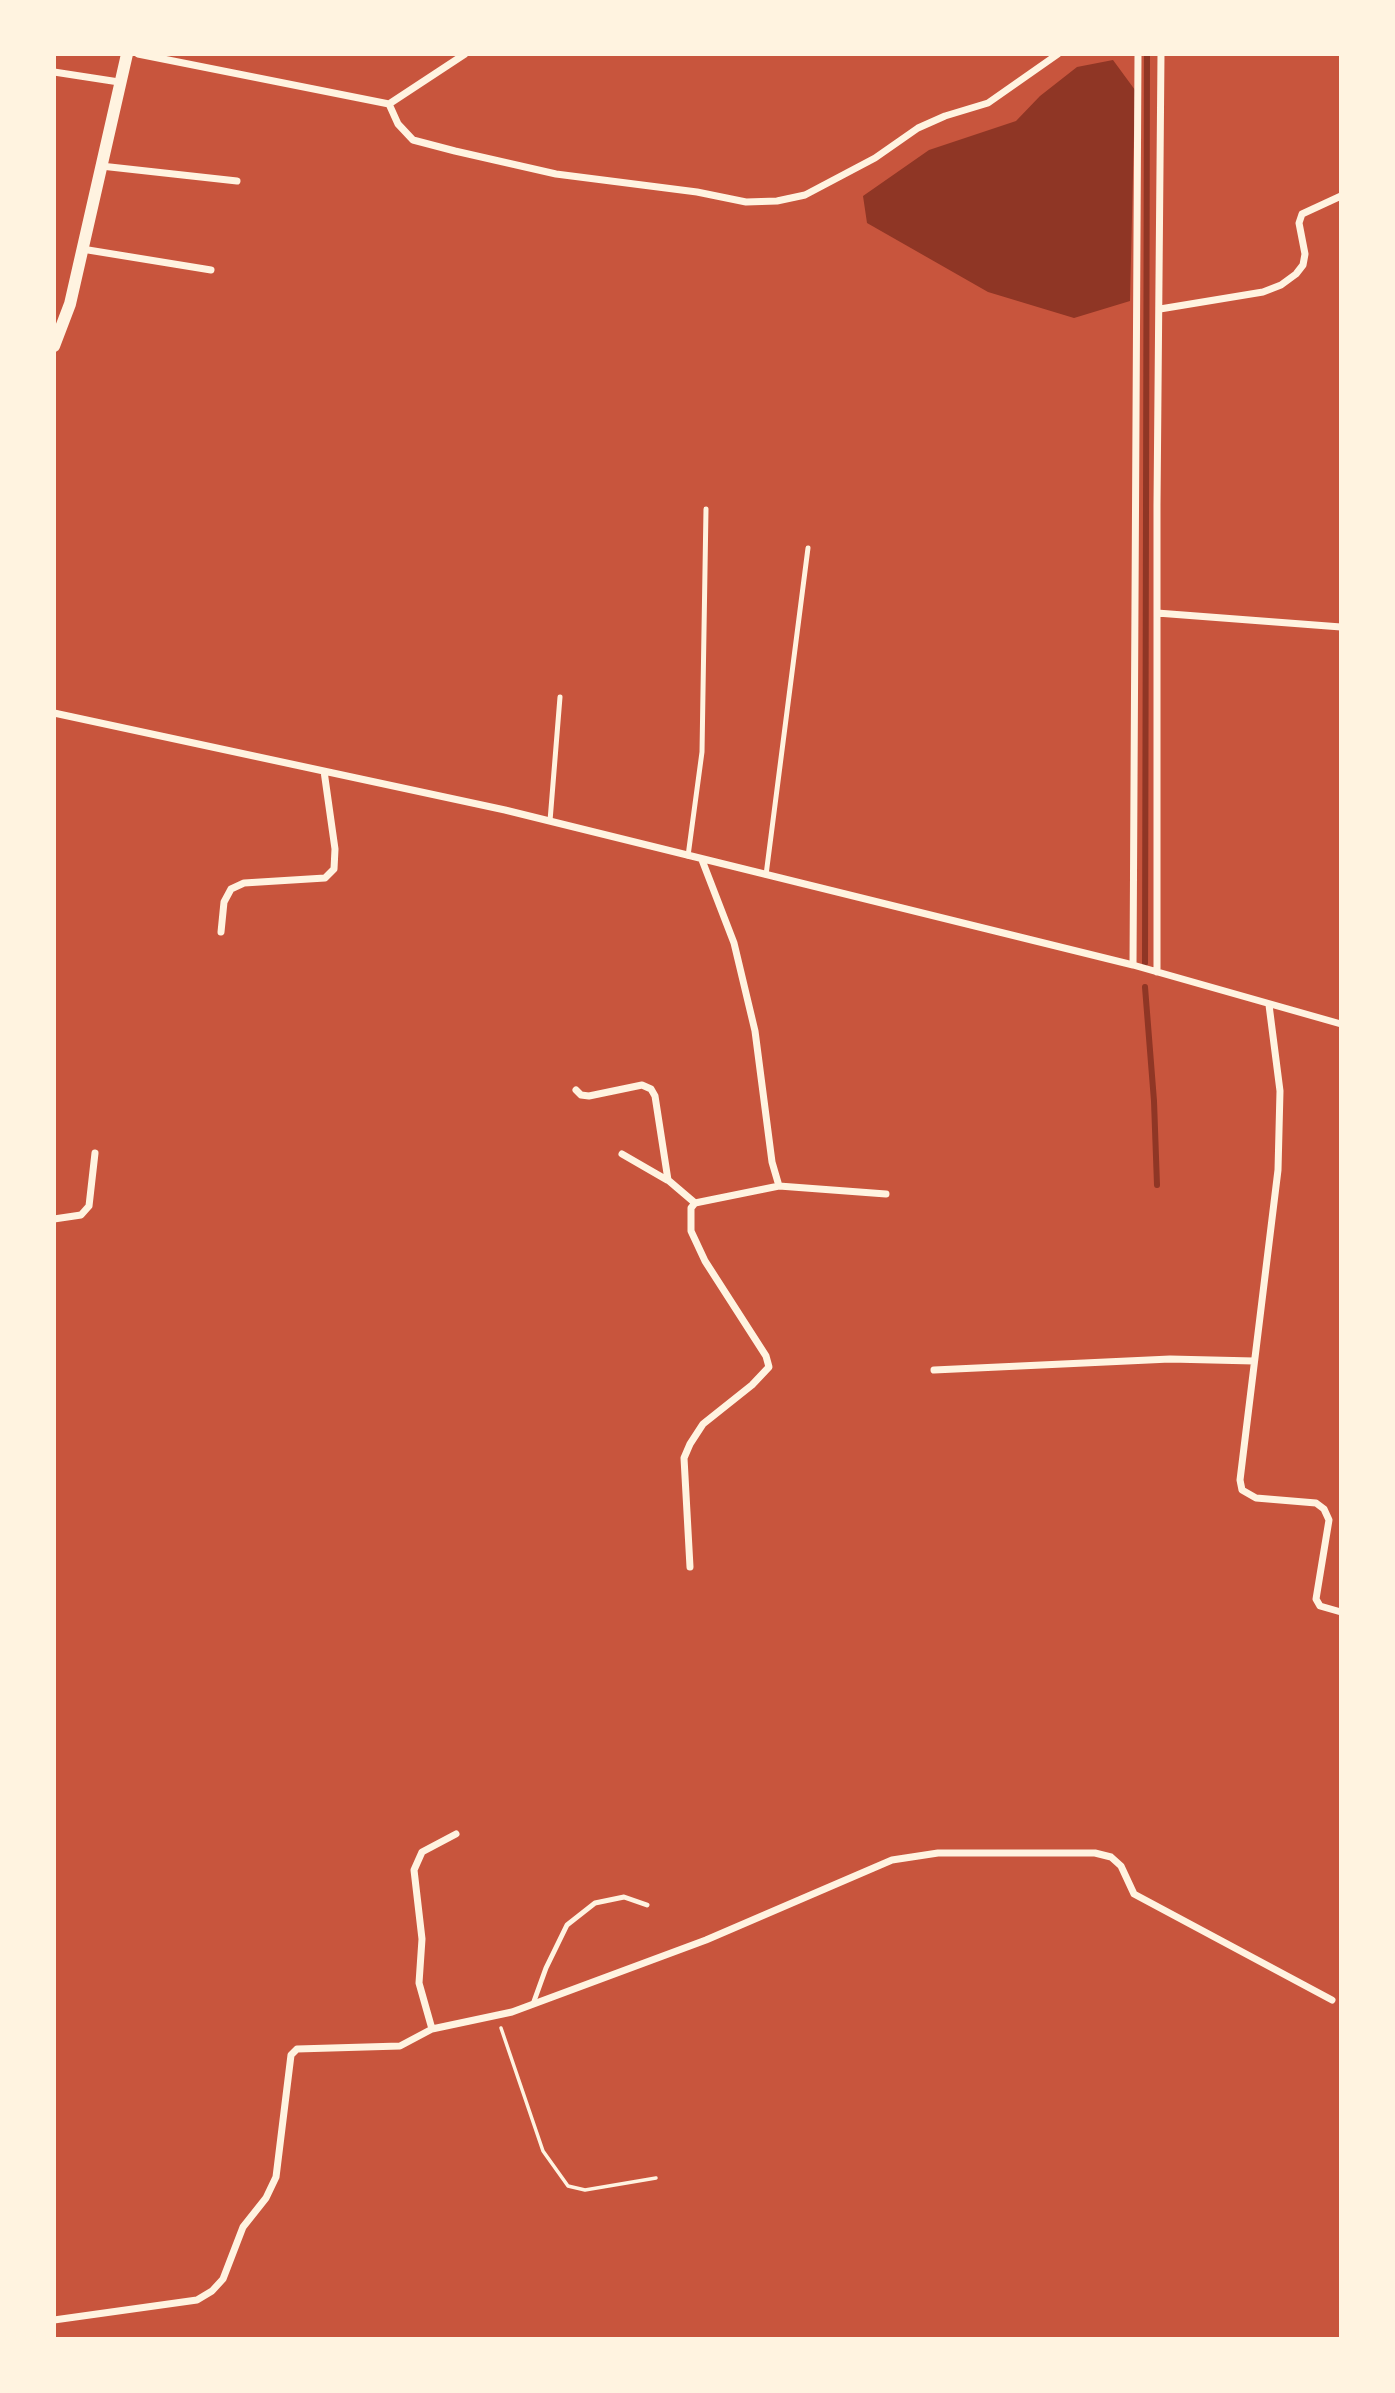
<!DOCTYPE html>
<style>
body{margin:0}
#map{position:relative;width:1395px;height:2393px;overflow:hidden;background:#c8553d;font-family:"Fira Sans",sans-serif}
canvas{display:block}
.frame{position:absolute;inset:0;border:56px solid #fff3e0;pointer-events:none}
</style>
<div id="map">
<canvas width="1395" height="2393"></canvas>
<div class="frame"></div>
</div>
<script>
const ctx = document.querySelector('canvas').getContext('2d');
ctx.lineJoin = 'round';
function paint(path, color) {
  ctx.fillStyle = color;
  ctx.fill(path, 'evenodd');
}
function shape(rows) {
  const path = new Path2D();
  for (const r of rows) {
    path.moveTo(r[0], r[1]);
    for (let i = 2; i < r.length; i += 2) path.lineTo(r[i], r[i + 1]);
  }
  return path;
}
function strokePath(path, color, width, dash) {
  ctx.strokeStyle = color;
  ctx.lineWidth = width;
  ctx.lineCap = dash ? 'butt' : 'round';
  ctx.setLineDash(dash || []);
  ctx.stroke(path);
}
paint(shape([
 [1113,60,1135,90,1130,301,1074,318,988,292,867,223,863,196,929,150,1016,121,1040,96,1077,67]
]), '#8f3625');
strokePath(shape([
 [1145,963,1147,54],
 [1145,987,1154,1101,1157,1185]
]), '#8f3625', 6);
strokePath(shape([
 [501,2028,543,2151,568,2186,585,2190,656,2178]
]), '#fff3e0', 3.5);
strokePath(shape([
 [550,821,560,697],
 [688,856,702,752,706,509],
 [766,875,808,548],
 [533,2004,546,1968,567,1925,595,1903,624,1897,647,1905]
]), '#fff3e0', 5);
strokePath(shape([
 [138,54,389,104,465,54],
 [54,72,119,82],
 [389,104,398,124,413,140,455,151,556,174,697,192,746,202,777,201,805,195,875,158,918,128,945,116,988,103,1058,54],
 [101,166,237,181],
 [82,249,211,270],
 [1160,309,1263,292,1281,285,1296,274,1303,265,1305,254,1299,223,1302,214,1341,196],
 [1157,613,1341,627],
 [54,713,505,810,1133,965,1341,1024],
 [702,860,734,943,755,1031,772,1162,779,1186],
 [221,932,224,902,231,889,244,883,325,878,334,869,335,849,324,771],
 [1133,965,1138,54],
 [1157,972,1157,505,1161,54],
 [1269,1005,1280,1091,1278,1170,1240,1480,1242,1490,1256,1498,1316,1503,1324,1509,1329,1520,1316,1599,1320,1606,1341,1612],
 [576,1090,581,1095,589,1096,642,1085,651,1089,655,1096,668,1180,695,1203],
 [622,1154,667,1180],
 [54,1219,81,1215,89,1206,95,1153],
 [934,1370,1170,1359,1254,1361],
 [690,1567,684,1458,690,1444,703,1424,752,1385,769,1367,766,1356,705,1261,691,1231,691,1208,695,1203,779,1186,886,1194],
 [432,2029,419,1983,422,1939,414,1870,422,1852,456,1834],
 [54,2320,197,2300,212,2291,223,2279,243,2227,266,2198,276,2177,291,2055,297,2049,400,2046,432,2029,512,2012,706,1940,892,1860,938,1853,1095,1853,1111,1857,1121,1866,1134,1894,1332,2000]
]), '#fff3e0', 7);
strokePath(shape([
 [54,346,70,304,127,54]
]), '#fff3e0', 12);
</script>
